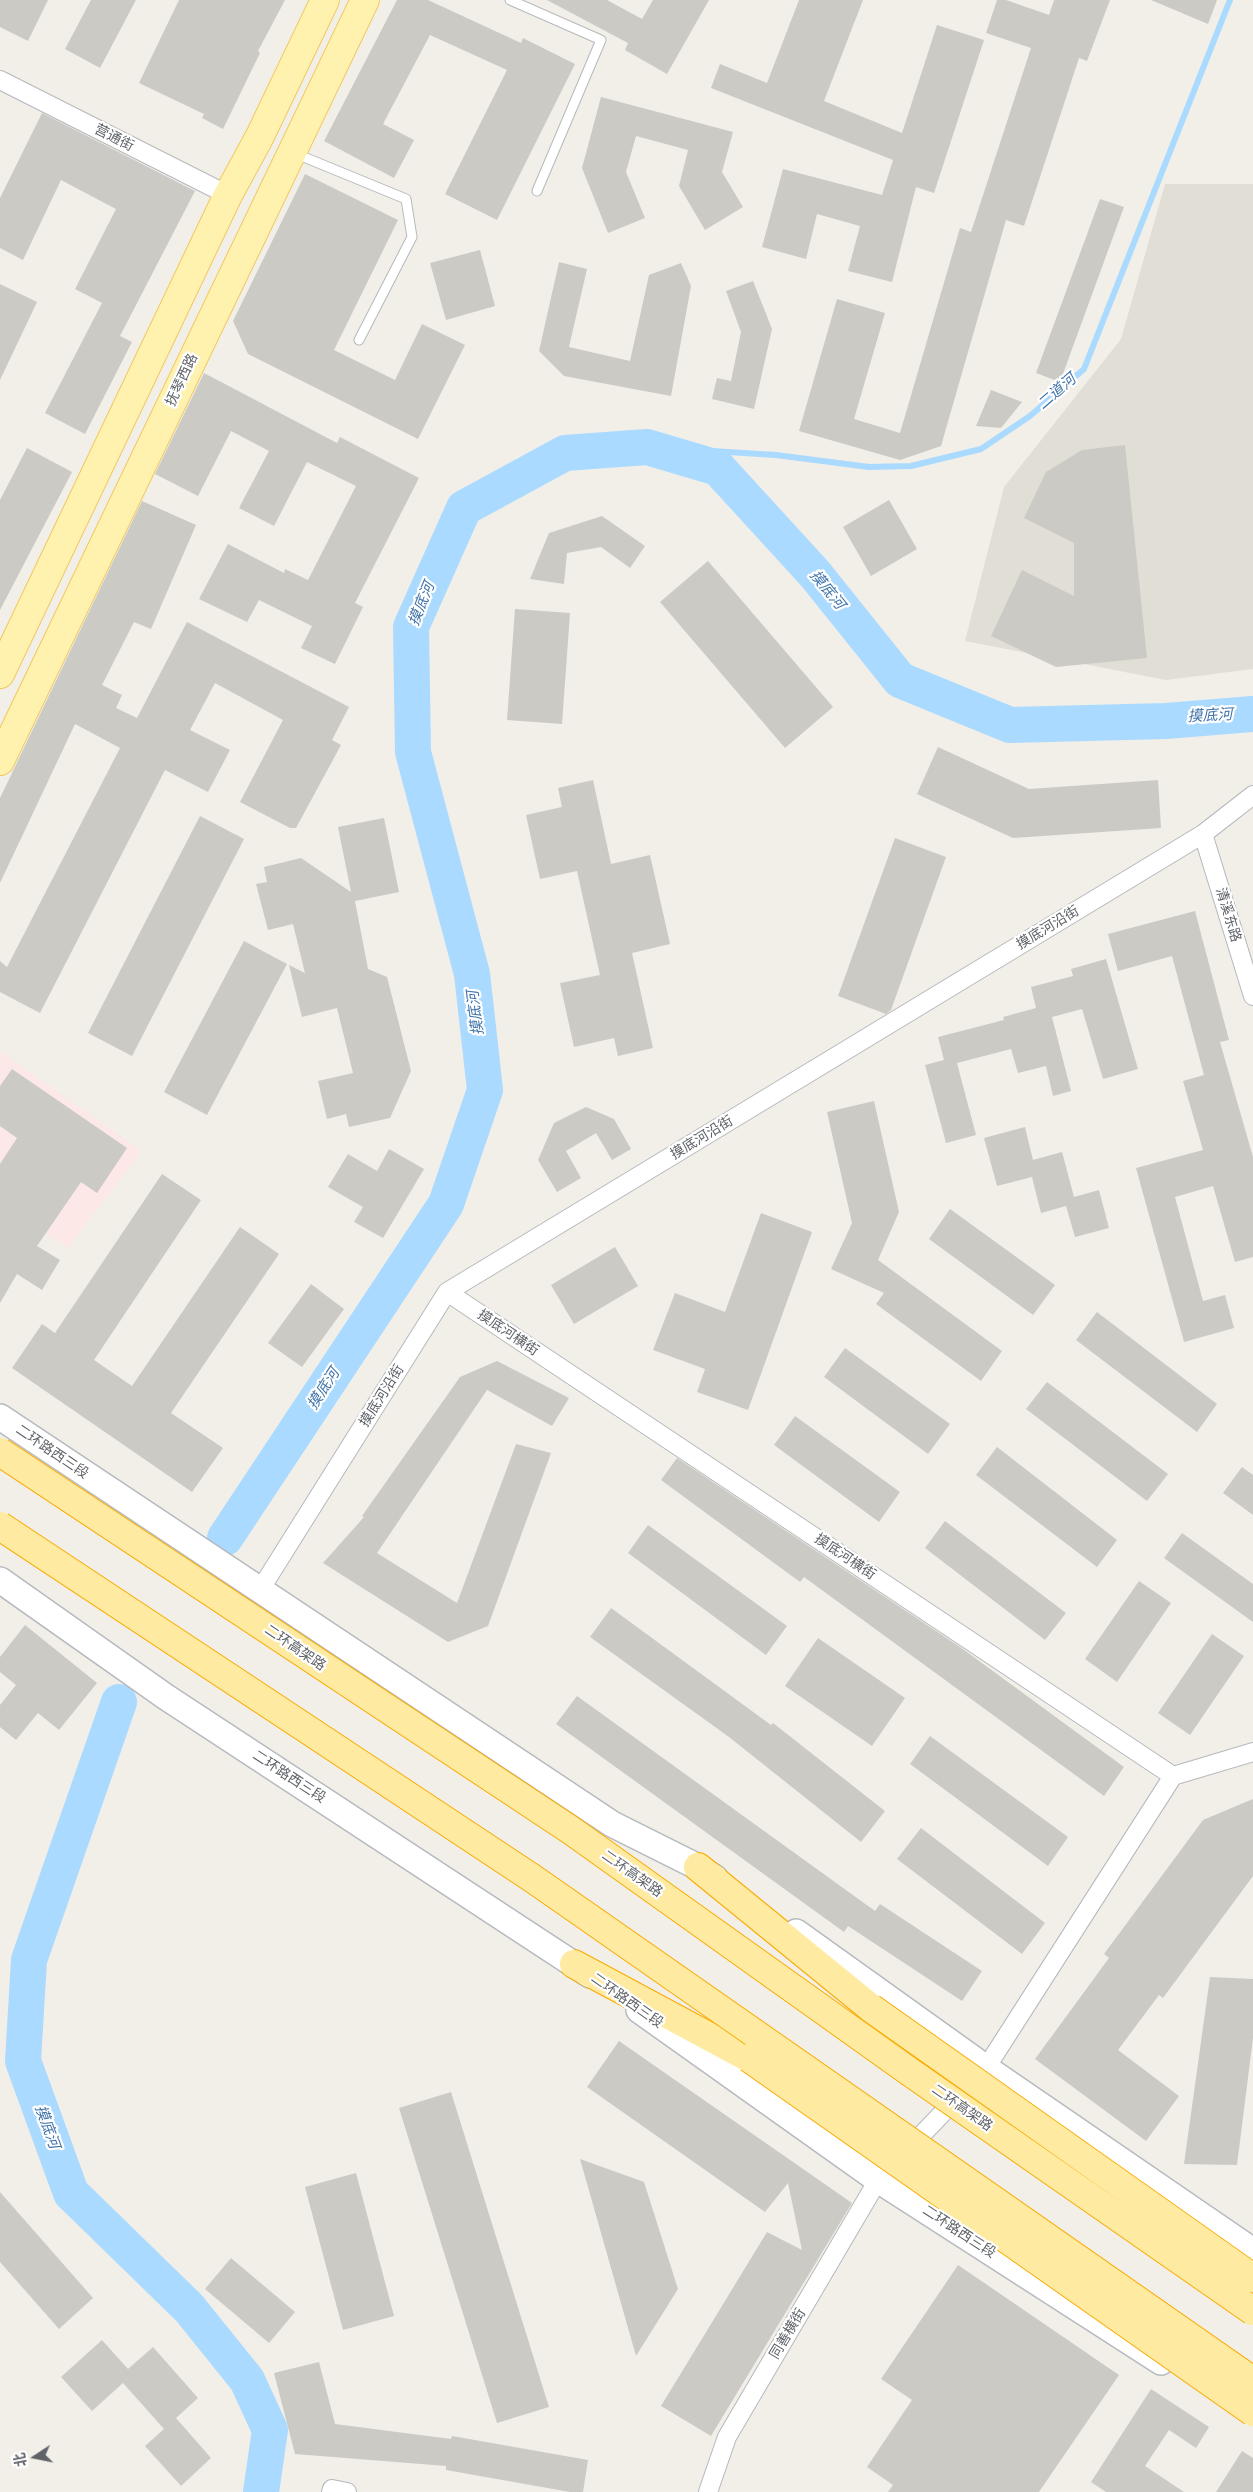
<!DOCTYPE html>
<meta charset="utf-8">
<style>
body{margin:0}
#map{position:relative;width:1253px;height:2492px;overflow:hidden;background:#f1efe8;font-family:Manrope,"Noto Sans SC",sans-serif}
canvas{display:block}
.north{position:absolute;left:10px;top:2432px;width:50px;height:50px;-webkit-text-stroke:4px #fff;paint-order:stroke;rotate:259deg;font-size:14px;font-weight:700;line-height:20px;text-align:center;color:#5f6368}
.north::after{content:'';display:block;margin:auto;width:18px;height:22px;background:#5f6368;clip-path:polygon(50% 0,100% 100%,50% 72%,0 100%)}
</style>
<div id="map">
<canvas width="1253" height="2492"></canvas>
<div class="north">北</div>
</div>
<script>
const ctx = document.querySelector('canvas').getContext('2d');
ctx.lineJoin = 'round';
function paint(path, color) {
  ctx.fillStyle = color;
  ctx.fill(path, 'evenodd');
}
function shape(rows) {
  const path = new Path2D();
  for (const r of rows) {
    path.moveTo(r[0], r[1]);
    for (let i = 2; i < r.length; i += 2) path.lineTo(r[i], r[i + 1]);
  }
  return path;
}
function strokePath(path, color, width, dash) {
  ctx.strokeStyle = color;
  ctx.lineWidth = width;
  ctx.lineCap = dash ? 'butt' : 'round';
  ctx.setLineDash(dash || []);
  ctx.stroke(path);
}
function label(font, color, halo, rows, align = 'center') {
  ctx.font = font + ' Manrope,"Noto Sans SC",sans-serif';
  ctx.lineWidth = 4.5;
  ctx.setLineDash([]);
  ctx.textBaseline = 'middle';
  ctx.strokeStyle = halo;
  ctx.fillStyle = color;
  for (const [text, x, y, turn = 0] of rows) {
    ctx.save();
    ctx.translate(x, y);
    ctx.rotate((+turn || 0) * Math.PI / 180);
    ctx.textAlign = isNaN(turn) ? turn : align;
    if (halo) ctx.strokeText(text, 0, 0);
    ctx.fillText(text, 0, 0);
    ctx.restore();
  }
}
paint(shape([
 [1165,184,1253,184,1253,669,1166,680,965,641,1004,487,1121,339]
]), '#e1ded6');
paint(shape([
 [0,1051,142,1151,68,1248,0,1205]
]), '#fce8e6');
strokePath(shape([
 [647,447,776,455,869,467,911,466,981,449,1030,416,1084,369,1230,0]
]), '#aadaff', 6);
strokePath(shape([
 [225,1538,446,1204,485,1090,472,974,413,752,411,627,464,508,565,453,647,447,718,468,815,574,900,680,1010,725,1166,721,1253,714],
 [119,1702,29,1960,23,2061,71,2193,189,2308,247,2380,270,2430,261,2492]
]), '#aadaff', 36);
paint(shape([
 [0,0,48,0,28,41,0,27],
 [91,0,136,0,100,68,65,49],
 [179,0,285,0,258,51,260,53,223,129,202,118,204,114,139,83],
 [397,0,428,0,521,43,523,38,575,64,497,220,445,194,507,70,430,35,383,124,414,140,394,178,324,141],
 [547,0,607,0,642,19,653,0,709,0,667,74,625,50,628,43],
 [799,0,863,0,824,101,902,133,937,25,984,40,934,193,916,187,892,282,848,271,860,226,817,214,806,259,762,247,783,169,882,195,893,160,711,88,720,64,767,83],
 [997,0,1006,0,1049,15,1054,0,1110,0,1087,61,1079,58,1024,226,1006,220,941,446,900,460,799,431,837,299,885,313,854,419,900,433,960,228,971,232,1031,48,986,33],
 [1151,0,1217,0,1208,24],
 [601,97,733,132,722,172,743,207,705,230,679,186,688,150,636,136,626,172,645,218,608,233,582,168],
 [42,113,195,191,120,336,132,342,85,434,45,413,102,303,75,289,116,209,61,180,23,260,0,248,0,198],
 [305,174,398,220,334,350,395,380,422,324,465,345,418,439,248,354,233,321],
 [1100,199,1124,207,1060,382,1036,373],
 [480,250,495,306,446,320,430,263],
 [559,262,587,269,569,347,630,361,649,275,681,263,691,286,671,396,564,376,539,351],
 [753,281,772,329,754,409,712,399,717,378,731,381,741,332,726,291],
 [0,284,37,302,0,380],
 [204,373,337,443,340,437,419,478,355,603,363,607,335,664,301,648,312,626,259,600,247,622,199,599,228,544,284,573,285,569,308,580,356,486,307,462,274,526,239,508,269,451,231,431,198,496,155,474],
 [991,390,1022,402,1001,428,976,426],
 [1125,445,1147,658,1056,667,991,636,1022,570,1074,596,1074,543,1024,518,1046,472,1082,450],
 [27,448,72,472,0,610,0,500],
 [889,500,917,549,871,576,843,527],
 [142,501,196,525,151,629,134,622,102,685,122,695,116,708,137,718,187,622,349,707,332,740,341,745,296,828,290,828,240,802,283,720,215,683,190,730,230,750,208,792,165,770,40,1013,0,992,0,961,7,967,120,748,75,724,0,883,0,798],
 [602,516,645,546,630,568,601,547,567,553,564,584,530,579,549,533],
 [708,561,833,707,785,748,660,602],
 [515,609,570,613,562,724,507,720],
 [938,747,1029,789,1158,780,1161,828,1013,838,917,794],
 [593,780,611,864,650,855,670,944,632,953,653,1048,618,1056,614,1038,574,1047,560,983,600,975,577,871,540,879,526,815,562,807,558,788],
 [200,816,244,839,132,1056,88,1033],
 [384,818,399,892,355,901,368,969,387,977,411,1071,390,1118,349,1127,346,1114,327,1119,318,1081,353,1073,337,1008,302,1017,289,965,305,973,293,924,268,930,256,884,267,882,264,867,301,858,351,892,338,827],
 [895,838,946,857,891,1010,886,1014,838,996],
 [1195,911,1229,1040,1220,1042,1253,1157,1253,1257,1235,1262,1213,1186,1175,1197,1203,1301,1225,1295,1234,1328,1184,1342,1136,1168,1203,1150,1183,1081,1204,1075,1172,956,1118,971,1108,934],
 [244,941,287,964,207,1115,164,1092],
 [1106,959,1138,1069,1103,1079,1082,1009,1052,1017,1071,1091,1053,1096,1046,1066,1018,1073,1011,1049,957,1063,976,1135,946,1143,925,1065,944,1060,938,1037,1004,1020,1003,1017,1036,1008,1031,987,1073,976,1071,969],
 [12,1069,127,1148,97,1193,81,1182,37,1246,60,1260,42,1290,17,1274,0,1303,0,1164,17,1138,0,1126,0,1086],
 [874,1101,899,1212,878,1260,1002,1351,981,1381,876,1304,884,1293,831,1269,852,1223,827,1112],
 [586,1107,614,1119,631,1149,612,1160,596,1133,566,1151,581,1178,557,1192,538,1160,554,1123],
 [1025,1127,1033,1160,1062,1152,1074,1197,1099,1190,1109,1228,1075,1237,1066,1206,1041,1213,1032,1177,997,1186,984,1138],
 [389,1149,424,1169,383,1238,354,1222,363,1207,328,1187,348,1154,377,1171],
 [162,1174,201,1200,94,1360,132,1386,240,1227,279,1254,171,1413,223,1448,192,1492,12,1368,42,1324,55,1333],
 [950,1209,1055,1285,1033,1315,929,1239],
 [761,1213,812,1232,748,1410,697,1392,705,1369,653,1350,675,1293,725,1312],
 [615,1247,638,1286,574,1324,551,1285],
 [311,1284,344,1309,302,1367,268,1343],
 [1097,1312,1217,1404,1197,1432,1076,1340],
 [845,1348,950,1424,928,1454,824,1377],
 [497,1361,569,1398,552,1426,487,1390,377,1553,457,1603,516,1444,551,1453,488,1626,448,1642,323,1563,364,1517,362,1516,460,1377],
 [1047,1382,1168,1474,1147,1501,1026,1409],
 [795,1416,900,1492,879,1522,774,1445],
 [997,1447,1117,1540,1097,1567,976,1475],
 [677,1458,960,1647,1124,1767,1104,1796,804,1577,800,1582,661,1480],
 [1242,1467,1253,1475,1253,1515,1223,1493],
 [945,1521,1066,1613,1045,1640,925,1548],
 [648,1525,787,1626,766,1655,628,1553],
 [1182,1533,1253,1584,1253,1622,1164,1558],
 [1139,1581,1171,1603,1117,1682,1085,1659],
 [611,1608,771,1725,773,1723,885,1811,861,1842,729,1737,590,1637],
 [25,1625,97,1683,59,1730,38,1713,16,1740,0,1727,0,1705,16,1685,0,1672,0,1657],
 [1212,1634,1244,1656,1190,1735,1158,1713],
 [818,1638,905,1698,872,1746,785,1686],
 [577,1696,875,1911,880,1904,982,1971,962,2001,848,1926,844,1932,556,1724],
 [930,1736,1068,1837,1048,1866,910,1764],
 [1253,1799,1253,1876,1163,1998,1159,1995,1118,2050,1179,2096,1146,2141,1035,2059,1109,1958,1104,1954,1203,1820],
 [921,1828,1045,1923,1022,1954,897,1859],
 [1210,1977,1253,1979,1253,2038,1237,2165,1184,2164],
 [619,2041,852,2203,711,2436,661,2406,767,2232,802,2250,788,2183,765,2212,587,2087],
 [451,2092,549,2407,497,2423,399,2108],
 [580,2159,644,2182,678,2289,636,2356],
 [356,2173,394,2316,343,2330,305,2187],
 [0,2192,93,2298,59,2329,0,2262],
 [231,2258,295,2312,269,2343,205,2289],
 [958,2265,1119,2375,1039,2492,888,2492,893,2485,867,2467,912,2400,881,2379],
 [102,2340,128,2369,153,2347,198,2398,176,2418,211,2458,181,2486,145,2446,164,2429,123,2383,92,2411,61,2377],
 [319,2362,335,2424,451,2439,452,2436,588,2460,583,2492,570,2492,446,2470,446,2466,295,2454,274,2373],
 [1151,2389,1209,2427,1196,2448,1169,2430,1145,2466,1184,2492,1106,2492,1091,2482],
 [1242,2451,1253,2458,1253,2492,1216,2492]
]), '#cccac5');
const service = shape([
 [510,0,601,40,537,191],
 [294,153,406,199,412,237,359,340]
]);
const minor = shape([
 [0,80,228,195],
 [1203,834,1253,996],
 [447,1292,1173,1776,1253,1752],
 [260,1590,447,1292,1203,834,1253,795],
 [907,2150,986,2068,1173,1776],
 [331,2492,332,2489,347,2492],
 [708,2492,727,2437,878,2180,886,2173]
]);
const secondary = shape([
 [0,1417,612,1824,698,1867,715,1878],
 [0,1580,166,1697,590,1975],
 [796,1932,986,2068,1253,2251],
 [639,2010,878,2180,1161,2362]
]);
const primary = shape([
 [0,674,228,195,260,136,325,0],
 [0,761,365,0]
]);
const trunk = shape([
 [698,1867,871,2008],
 [574,1964,749,2058]
]);
strokePath(service, '#b5b8bc', 11);
strokePath(minor, '#b5b8bc', 20);
strokePath(secondary, '#b6babf', 28);
strokePath(primary, '#f2c960', 30);
strokePath(trunk, '#f9ab00', 30);
strokePath(service, '#fff', 9);
strokePath(minor, '#fff', 18);
strokePath(secondary, '#fff', 25);
strokePath(primary, '#fff2af', 28);
strokePath(trunk, '#feeaa1', 28);
const trunkBridge = shape([
 [0,1452,572,1831,910,2072,1253,2311],
 [0,1526,532,1878,1253,2381],
 [871,2008,1253,2278],
 [749,2058,1253,2412]
]);
strokePath(trunkBridge, '#f9ab00', 30, []);
strokePath(trunkBridge, '#feeaa1', 28);
label('14px', '#5f6368', '#fff', [
 ["营通街",114,138,27],
 ["抚琴西路",182,380,-65],
 ["清溪东路",1228,915,73],
 ["摸底河沿街",1048,928,-31],
 ["摸底河沿街",702,1138,-31],
 ["摸底河横街",508,1333,34],
 ["摸底河沿街",382,1396,-58],
 ["二环路西三段",52,1452,34],
 ["摸底河横街",845,1557,34],
 ["二环高架路",295,1648,34],
 ["二环路西三段",289,1777,33],
 ["二环高架路",632,1874,35],
 ["二环路西三段",627,2001,35],
 ["二环高架路",962,2108,35],
 ["二环路西三段",959,2232,33],
 ["同善横街",788,2334,-59]
]);
label('italic 15px', '#4174aa', '#fff', [
 ["二道河",1057,392,-41],
 ["摸底河",827,590,51],
 ["摸底河",422,604,-68],
 ["摸底河",1210,716,-3],
 ["摸底河",476,1013,-97],
 ["摸底河",324,1389,-57],
 ["摸底河",47,2127,70]
]);
</script>
